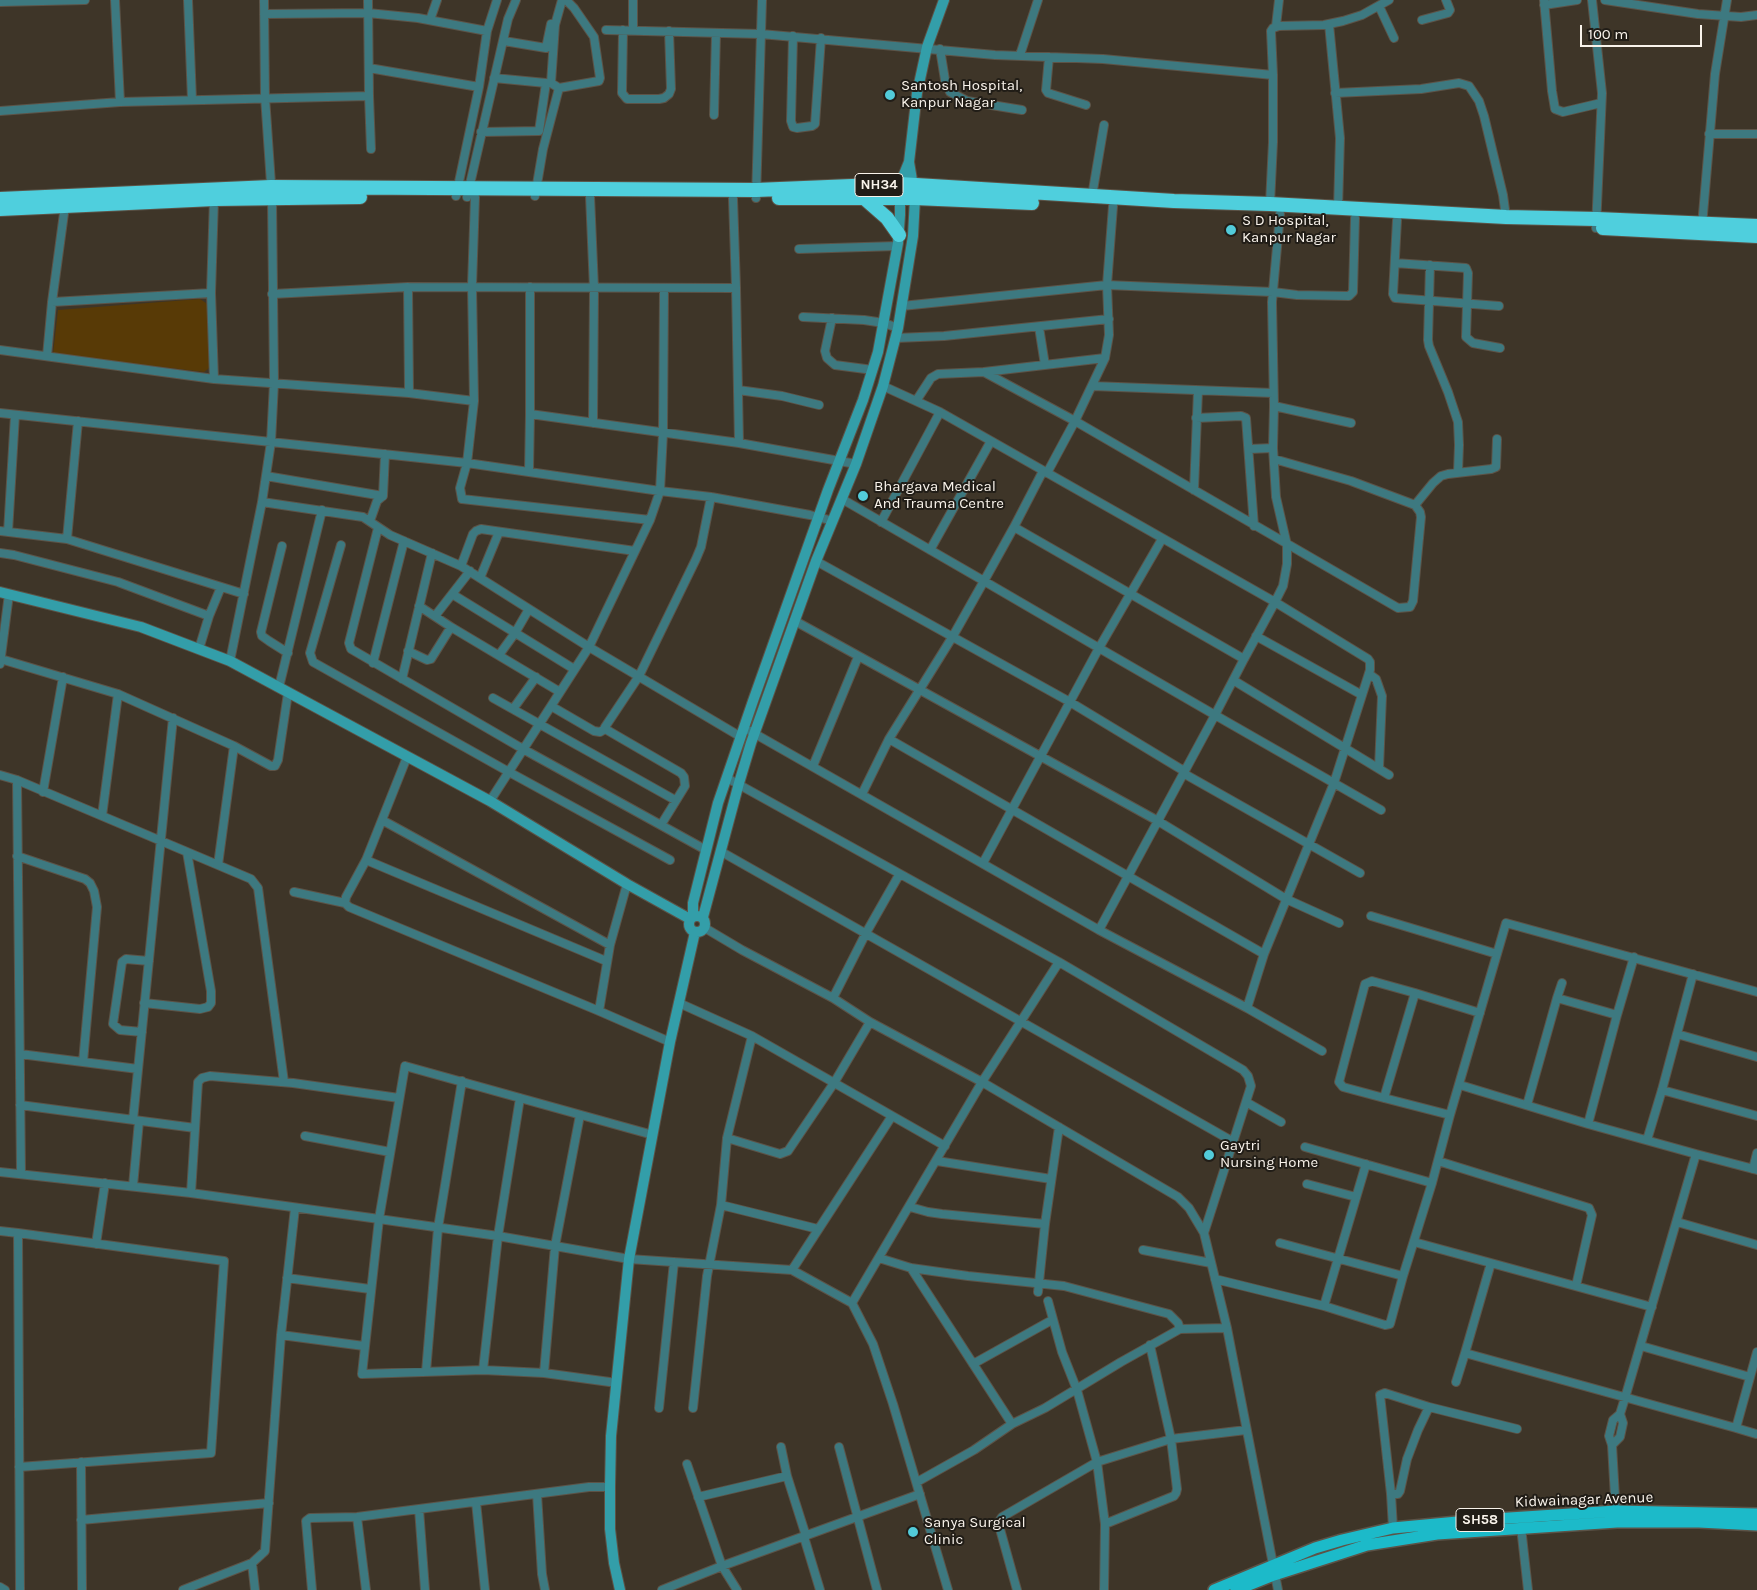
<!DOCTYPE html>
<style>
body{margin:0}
#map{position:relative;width:1757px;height:1590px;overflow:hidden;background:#3e3528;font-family:Karla,sans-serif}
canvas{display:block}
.scale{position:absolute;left:1580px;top:25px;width:122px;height:22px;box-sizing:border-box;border:2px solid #f9f3eb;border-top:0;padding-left:6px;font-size:15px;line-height:18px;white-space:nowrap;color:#f9f3eb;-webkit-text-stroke:4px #211d17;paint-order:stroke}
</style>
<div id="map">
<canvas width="1757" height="1590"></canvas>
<div class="scale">100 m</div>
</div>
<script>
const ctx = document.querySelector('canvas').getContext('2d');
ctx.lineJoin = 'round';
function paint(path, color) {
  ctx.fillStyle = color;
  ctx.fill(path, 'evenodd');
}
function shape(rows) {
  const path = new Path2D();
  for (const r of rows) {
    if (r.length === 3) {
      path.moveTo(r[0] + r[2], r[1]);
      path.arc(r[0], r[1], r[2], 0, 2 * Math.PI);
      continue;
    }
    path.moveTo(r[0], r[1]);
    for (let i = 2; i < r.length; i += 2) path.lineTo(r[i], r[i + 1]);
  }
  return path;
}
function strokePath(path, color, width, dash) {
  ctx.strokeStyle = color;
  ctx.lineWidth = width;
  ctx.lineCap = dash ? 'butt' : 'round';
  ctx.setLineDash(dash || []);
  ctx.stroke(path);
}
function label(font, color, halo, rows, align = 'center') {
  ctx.font = font + ' Karla,sans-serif';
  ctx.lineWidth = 4;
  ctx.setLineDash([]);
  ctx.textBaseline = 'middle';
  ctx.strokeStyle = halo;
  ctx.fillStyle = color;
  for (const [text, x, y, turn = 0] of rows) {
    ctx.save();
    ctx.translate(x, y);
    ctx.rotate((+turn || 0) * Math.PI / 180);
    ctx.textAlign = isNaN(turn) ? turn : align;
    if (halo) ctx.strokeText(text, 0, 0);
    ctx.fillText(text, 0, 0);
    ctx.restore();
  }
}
paint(shape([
 [200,299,206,303,208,307,210,366,208,369,204,372,53,354,58,310]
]), '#583a06');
const street = shape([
 [188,0,192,100],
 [368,0,369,96],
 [562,0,555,25,551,83,559,88,599,81,600,78,594,37,574,8,566,0],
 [633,0,633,30],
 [1544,0,1552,91,1555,109,1563,112,1601,103],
 [1592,0,1602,93,1596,228],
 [1605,0,1698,14,1741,17,1757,15],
 [0,2,85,0],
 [1544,5,1577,0],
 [1379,6,1394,38],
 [264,14,368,13,418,18,487,31,479,87],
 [430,20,437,0],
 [1422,20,1448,13,1450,10,1446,0],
 [1329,24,1340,138,1338,209],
 [1276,26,1279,0],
 [606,30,761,34,995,55,1103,59,1273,75],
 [623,30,622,93,627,99,659,99,664,98,669,94,671,89,669,31],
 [487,31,497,0],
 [793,36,791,121,793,127,797,128,812,126,815,124,821,38],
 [504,41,546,48,551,24],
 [940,49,945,80,950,92,967,101,1022,110],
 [1020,55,1038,0],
 [1049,57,1046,90,1048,93,1086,105],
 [369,68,479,87,456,196],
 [1335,93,1421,89,1459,83,1469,86,1479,101,1484,116,1503,195,1506,217],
 [120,102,369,96,371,149],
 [0,111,120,102,115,0],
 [714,115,716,33],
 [481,132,539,131,546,83,494,78],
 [1709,134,1757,134],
 [535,196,543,149,559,88],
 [590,196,594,288,593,423],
 [1092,196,1104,125],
 [467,197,508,19,516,0],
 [475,197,472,286,474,401,467,463,460,488,462,499,650,520],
 [733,198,736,288],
 [756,198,762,0],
 [214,199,211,293,214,379],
 [1270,204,1273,142,1273,75,1271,31,1273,28,1279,26,1324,25,1343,21,1362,15,1389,0],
 [1397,220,1393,294,1395,298,1499,306],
 [1702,226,1715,74,1727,0],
 [799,249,897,246],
 [1395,263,1466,268,1468,273,1466,337,1473,343,1500,348],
 [1430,265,1428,340,1429,346,1448,392,1458,422,1459,445,1458,472],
 [408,287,409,393],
 [272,294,408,287,736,288,739,443,856,464],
 [52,302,211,293],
 [902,306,1107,285,1273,292,1297,295,1349,296,1353,292,1355,218],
 [803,317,864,320,884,323,898,328],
 [832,318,825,351,827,358,835,365,873,370],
 [1039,327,1045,365],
 [896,338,944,336,1109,319],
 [0,350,214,379,409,393,474,401],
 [47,356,52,302,65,206],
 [984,372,1105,358],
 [883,386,940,412,1275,602,1244,659],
 [1092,386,1273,393],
 [738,390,782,396,819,405],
 [916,401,931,378,938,374,984,372,1075,421,1398,608,1410,607,1413,601,1421,517,1420,512,1415,505,1351,481,1274,459],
 [1274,406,1351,423],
 [0,413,467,463,660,491,711,497,810,515,833,521],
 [530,414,530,287],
 [1196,418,1241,416,1246,418,1254,526],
 [1249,449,1273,448],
 [529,471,530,414,739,443],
 [1047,473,1075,421,1105,358,1109,335,1107,285,1113,206],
 [266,476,383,496],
 [1194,490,1198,391],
 [842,499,984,581,1099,648,1215,715,1244,659,1014,527,984,581,953,636,889,739,862,794],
 [262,502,363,517,390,535,461,566,589,647,741,737],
 [1415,505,1433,483,1441,476,1448,474,1491,469,1496,467,1497,439],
 [370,521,377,501,383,496,385,454],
 [881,522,940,412],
 [1014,527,1043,471],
 [378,528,349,643,351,649,523,749,706,850],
 [0,531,67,539,244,594],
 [8,532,15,415],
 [67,539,78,421],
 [341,545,310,653,313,662,509,772,670,860],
 [282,546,261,632,262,636,269,641,288,653],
 [930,550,991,441],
 [0,553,14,555,118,582,209,616],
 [816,561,1070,702,1184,771],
 [461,566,473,534,476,531,481,529,635,551],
 [480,578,499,532],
 [452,594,574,669],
 [419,606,451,627,560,692],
 [435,616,470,571],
 [795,621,1158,821,1286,899,1339,923],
 [1256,636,1362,695],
 [199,649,209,616,221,587],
 [408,651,427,660,431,659,451,627],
 [499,655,515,633,529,609],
 [1,659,118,694,234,746,271,766,275,766,278,760,288,693],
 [230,661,262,502,271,442,274,383,272,198,265,97,264,0],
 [373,663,404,541],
 [0,664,9,594],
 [1369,674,1376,679,1382,696,1379,768],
 [402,679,432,553],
 [1233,680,1389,775],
 [279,687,322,510],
 [493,698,675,800],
 [551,706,594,731,600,732,605,729],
 [513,709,536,677],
 [750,731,1099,930,1215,715,1381,810],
 [889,739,1264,954],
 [407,757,366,860,346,897,345,903,349,907,599,1011,670,1042],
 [813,766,858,657],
 [1183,773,1360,873],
 [0,775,17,780,251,879,258,888,284,1082],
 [727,778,1059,962,1243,1070,1248,1076,1251,1086,1204,1233],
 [17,780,21,1174],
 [43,792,63,677],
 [490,801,589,647,650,520,660,491,663,433,664,288],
 [102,816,118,694],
 [382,820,610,945],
 [661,825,685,786,684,777,681,773,607,730,605,727,639,676,696,559,701,547,711,497],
 [720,851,1232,1141],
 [17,856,85,879,90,883,94,891,97,907,83,1062],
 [366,860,606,961],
 [983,863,1099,648,1162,539],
 [218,865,234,746],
 [294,892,345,903],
 [1371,916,1497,954],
 [705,928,742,950,833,998,870,1022,982,1082,1178,1197,1189,1208,1204,1233,1227,1328,1278,1590],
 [1099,930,1247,1008,1264,954,1334,783,1370,670,1370,662,1368,659,1275,602,1283,586,1287,564,1287,545,1276,497,1273,448,1274,406,1272,302,1280,214],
 [833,998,866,933,899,875],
 [1557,998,1562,983],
 [144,1003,200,1009,208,1007,211,1003,211,991,187,852],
 [679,1003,752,1036,945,1146],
 [1247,1008,1322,1051],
 [599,1011,610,945,627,884],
 [142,1032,120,1030,113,1024,122,962,126,959,149,961],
 [1677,1034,1757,1057],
 [20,1054,138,1069],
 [1460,1085,1588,1124,1696,1154,1625,1398,1620,1414,1613,1420,1609,1436,1612,1445,1616,1515],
 [1662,1090,1757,1116],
 [1384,1098,1343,1087,1339,1082,1365,984,1372,981,1415,993],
 [1246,1102,1281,1122],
 [20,1105,195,1128],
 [1527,1105,1557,998,1617,1015,1634,957],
 [1450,1115,1384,1098,1415,993,1480,1013],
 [133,1120,173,718],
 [1588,1124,1617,1015],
 [305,1136,390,1152],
 [727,1138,780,1154,788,1151,834,1083,870,1022],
 [1647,1140,1662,1090,1693,974],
 [1305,1147,1432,1183],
 [1696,1154,1757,1170],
 [937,1161,1051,1179],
 [1438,1161,1589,1208,1592,1215,1576,1286],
 [1753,1169,1757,1153],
 [0,1172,191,1193,379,1219,498,1236,629,1259,792,1270,852,1303,873,1344,893,1404,948,1590],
 [1307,1184,1356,1197],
 [133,1186,139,1121],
 [191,1193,198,1082,202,1078,210,1076,293,1083,399,1098],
 [721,1205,818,1229],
 [910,1207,928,1212,942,1214,1045,1224],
 [1677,1222,1757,1245],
 [0,1231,18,1233,20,1590],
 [18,1233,224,1261,211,1453,19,1467],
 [1414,1242,1652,1307],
 [1280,1243,1403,1276],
 [96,1244,105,1183],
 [1143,1250,1211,1263],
 [879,1258,911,1268,968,1276,1064,1286,1169,1314,1178,1323,1180,1329],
 [1491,1263,1465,1353,1736,1428,1757,1352],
 [911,1268,1012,1424],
 [792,1270,892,1116],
 [287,1278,370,1289],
 [1215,1279,1324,1306,1385,1325,1390,1324,1403,1276,1432,1183,1450,1115,1506,923,1757,992],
 [1038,1292,1045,1224,1059,1127],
 [1048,1301,1062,1352,1077,1390,1097,1462,1105,1524,1104,1590],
 [852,1303,982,1082,1059,962],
 [1324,1306,1366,1164],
 [281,1335,364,1346],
 [1641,1346,1750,1377],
 [973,1364,1052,1320],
 [483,1370,498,1236,520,1098],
 [426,1372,438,1228,462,1081],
 [544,1373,555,1246,580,1115],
 [1456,1382,1465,1353],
 [617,1383,544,1373,483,1370,362,1374,379,1219,405,1066,653,1135],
 [659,1408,674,1262],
 [693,1408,707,1276,721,1205,727,1138,752,1036],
 [1736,1428,1756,1434],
 [1612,1445,1620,1437,1623,1423,1620,1414],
 [781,1447,787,1476,806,1536],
 [839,1447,877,1590],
 [81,1462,82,1590],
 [687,1464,722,1566,737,1590],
 [917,1482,974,1450,1012,1424,1045,1408,1121,1362,1180,1329,1227,1328],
 [537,1494,542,1574,545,1590],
 [1391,1494,1398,1494,1400,1491,1407,1459,1418,1430,1429,1407],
 [698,1497,787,1476],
 [476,1502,485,1590],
 [419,1509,425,1590],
 [357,1517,366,1590],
 [81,1520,269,1503],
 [1105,1524,1174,1496,1176,1493,1177,1489,1171,1439,1150,1345],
 [1521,1527,1528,1590],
 [1393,1528,1391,1494,1380,1395,1385,1393,1429,1407,1517,1429],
 [804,1537,820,1590],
 [252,1563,255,1590],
 [0,1587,5,1590],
 [183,1590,252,1563,265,1551,281,1335,295,1208],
 [312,1590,306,1521,310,1518,357,1517,589,1487,610,1487],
 [662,1590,722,1566,920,1494],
 [1017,1590,1000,1529,1000,1520,1002,1517,1097,1462,1171,1439,1246,1430]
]);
const secondary = shape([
 [0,592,141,627,230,661,490,801,627,884,690,919],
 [697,924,8],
 [693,916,693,903,718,803,753,701,828,490,863,400,878,352,898,243,900,215,900,184,909,162],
 [703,917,739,783,751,743,816,561,856,464,883,386,898,328,913,236,915,198,909,162,917,93,927,47,944,0],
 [620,1590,614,1563,610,1529,610,1487,611,1436,629,1259,670,1042,695,932]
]);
const primary = shape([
 [1214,1590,1315,1548,1342,1540,1393,1528,1479,1520,1616,1511,1757,1514],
 [1236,1590,1274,1575,1367,1545,1437,1534,1617,1522,1699,1522,1757,1525]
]);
const highway = shape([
 [863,197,887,218,899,235],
 [779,198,915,198,1032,203],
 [0,199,271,187,756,190,900,184,1174,201,1270,204,1506,217,1597,219,1757,226],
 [0,209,214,199,360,197],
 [1603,228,1757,236]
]);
strokePath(street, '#5c5347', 10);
strokePath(secondary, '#5c5347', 12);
strokePath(primary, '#5c5347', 14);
strokePath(highway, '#5c5347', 16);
strokePath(street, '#3d7980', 8);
strokePath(secondary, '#339ea9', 10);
strokePath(primary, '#1cbac9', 11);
strokePath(highway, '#4fcfdd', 14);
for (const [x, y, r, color] of [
 [890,95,6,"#52cbd9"],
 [1231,230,6,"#52cbd9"],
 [863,496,6,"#52cbd9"],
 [1209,1155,6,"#52cbd9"],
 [913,1532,6,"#52cbd9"]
]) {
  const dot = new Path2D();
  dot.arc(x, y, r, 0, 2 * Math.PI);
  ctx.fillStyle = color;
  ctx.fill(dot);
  strokePath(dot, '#211d17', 2);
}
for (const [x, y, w] of [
 [879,185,48],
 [1480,1520,48]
]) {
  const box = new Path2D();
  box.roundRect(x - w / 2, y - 11.5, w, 23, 4);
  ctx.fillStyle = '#211d17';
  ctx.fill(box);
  strokePath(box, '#f9f3eb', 1);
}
label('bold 14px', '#f9f3eb', null, [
 ["NH34",879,185],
 ["SH58",1480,1520]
]);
label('15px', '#f9f3eb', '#211d17', [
 ["Santosh Hospital,",901,86],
 ["Kanpur Nagar",901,103],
 ["S D Hospital,",1242,221],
 ["Kanpur Nagar",1242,238],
 ["Bhargava Medical",874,487],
 ["And Trauma Centre",874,504],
 ["Gaytri",1220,1146],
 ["Nursing Home",1220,1163],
 ["Sanya Surgical",924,1523],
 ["Clinic",924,1540]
], 'left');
label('15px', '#f9f3eb', '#211d17', [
 ["Kidwainagar Avenue",1584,1500,-2]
]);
</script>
